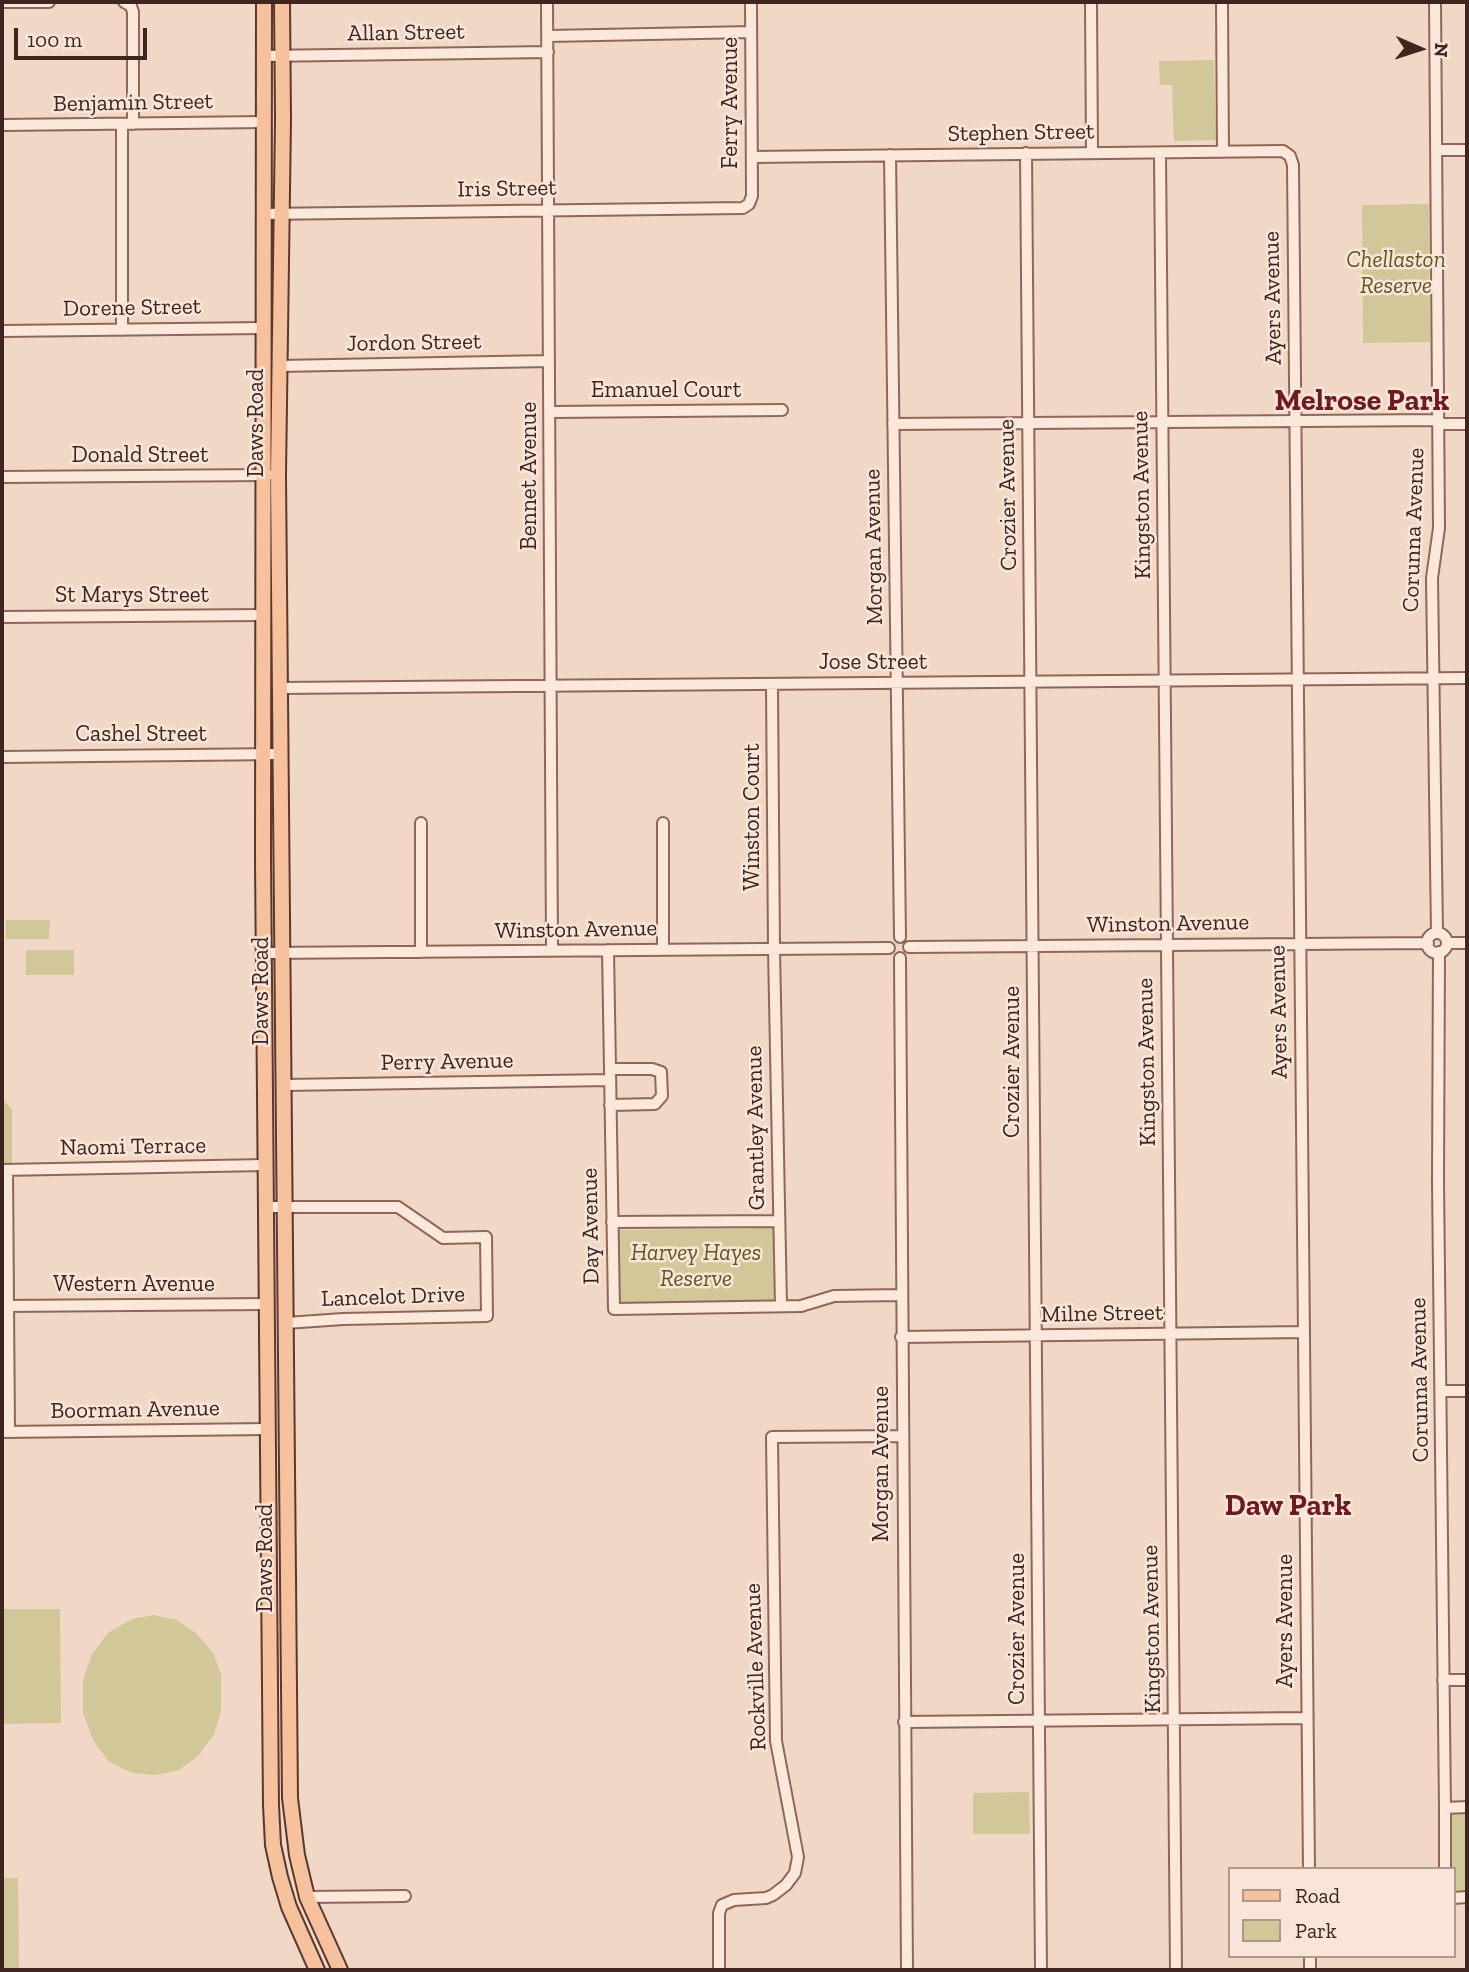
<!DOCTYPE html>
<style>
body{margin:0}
#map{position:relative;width:1469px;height:1972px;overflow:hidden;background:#f1d8c6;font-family:"Zilla Slab",serif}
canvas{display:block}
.frame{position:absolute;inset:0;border:4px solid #3e251f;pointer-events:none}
.legend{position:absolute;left:1228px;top:1867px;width:228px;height:91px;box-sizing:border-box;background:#f8e5d7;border:2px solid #ae988d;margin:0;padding:9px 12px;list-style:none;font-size:21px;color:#3e251f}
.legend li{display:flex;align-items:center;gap:14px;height:35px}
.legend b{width:35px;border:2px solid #ae988d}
.north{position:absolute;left:1385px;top:14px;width:70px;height:70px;-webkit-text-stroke:5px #f8e5d7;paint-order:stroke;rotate:93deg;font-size:19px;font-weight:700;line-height:28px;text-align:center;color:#3e251f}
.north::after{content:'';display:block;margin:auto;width:24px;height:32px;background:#3e251f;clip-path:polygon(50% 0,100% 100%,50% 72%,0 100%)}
.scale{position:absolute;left:14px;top:28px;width:133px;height:32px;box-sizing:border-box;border:4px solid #3e251f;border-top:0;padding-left:9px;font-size:21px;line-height:24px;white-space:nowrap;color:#3e251f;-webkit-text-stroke:5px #f8e5d7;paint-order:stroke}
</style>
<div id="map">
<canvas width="1469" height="1972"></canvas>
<div class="frame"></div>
<ul class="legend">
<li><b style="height:9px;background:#f6c19d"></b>Road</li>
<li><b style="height:19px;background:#d1c799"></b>Park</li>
</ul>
<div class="north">N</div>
<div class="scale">100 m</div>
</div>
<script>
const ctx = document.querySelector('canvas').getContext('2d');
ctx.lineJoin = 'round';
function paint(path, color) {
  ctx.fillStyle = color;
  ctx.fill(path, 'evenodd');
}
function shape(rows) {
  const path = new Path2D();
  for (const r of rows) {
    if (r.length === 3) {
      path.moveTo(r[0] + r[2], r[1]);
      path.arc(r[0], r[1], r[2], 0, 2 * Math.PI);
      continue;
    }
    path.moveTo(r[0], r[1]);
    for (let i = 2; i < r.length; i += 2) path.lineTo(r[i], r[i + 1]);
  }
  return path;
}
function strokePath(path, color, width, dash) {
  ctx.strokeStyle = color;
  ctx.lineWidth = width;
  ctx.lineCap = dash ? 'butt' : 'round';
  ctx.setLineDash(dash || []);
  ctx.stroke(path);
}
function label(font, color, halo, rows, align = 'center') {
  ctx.font = font + ' "Zilla Slab",serif';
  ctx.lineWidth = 5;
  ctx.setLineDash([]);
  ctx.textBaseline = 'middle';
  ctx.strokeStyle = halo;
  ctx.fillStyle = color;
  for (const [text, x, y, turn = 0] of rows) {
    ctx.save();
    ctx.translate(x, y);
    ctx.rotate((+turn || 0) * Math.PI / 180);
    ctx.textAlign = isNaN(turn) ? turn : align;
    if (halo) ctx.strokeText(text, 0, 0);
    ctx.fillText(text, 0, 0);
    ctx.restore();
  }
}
paint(shape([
 [1214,60,1216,140,1174,141,1172,85,1160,85,1159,61],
 [1429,204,1430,342,1363,343,1362,205],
 [6,920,50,920,49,939,6,939],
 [26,950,74,950,74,975,26,975],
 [2,1099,12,1109,12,1163,2,1163],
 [773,1228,774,1302,619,1304,618,1230],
 [2,1609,60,1609,61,1723,2,1724],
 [154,1615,177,1620,197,1634,213,1653,221,1674,221,1711,214,1734,198,1756,179,1770,156,1775,132,1773,108,1761,93,1740,83,1713,83,1680,92,1654,108,1633,132,1619],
 [1029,1792,1030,1834,973,1834,973,1793],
 [1467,1807,1467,1897,1453,1898,1453,1869,1445,1869,1445,1808],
 [2,1878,18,1878,19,1970,2,1970]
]), '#d1c799');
const minor = shape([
 [2,2,49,2],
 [124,2,131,6,133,12,133,124],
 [547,2,552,951],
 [1091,2,1092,153],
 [1222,2,1223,152],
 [1435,2,1439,528,1432,578,1437,933],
 [548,36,751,32],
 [264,56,548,52],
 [122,124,122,330],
 [2,125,264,122],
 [1436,150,1467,150],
 [1026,153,1041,1970],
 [1160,153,1176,1970],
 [890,155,900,937],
 [752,157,1283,151,1290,156,1293,165,1309,1869],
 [264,214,743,208,749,204,752,196,751,2],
 [2,331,263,328],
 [279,366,549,361],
 [550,412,782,410],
 [893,424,1438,420],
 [1438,424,1467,424],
 [2,477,268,475],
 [2,617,263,615],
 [772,684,774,949,781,1306],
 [279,688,1467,678],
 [2,757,280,754],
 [421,823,421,952],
 [1437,943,10],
 [1447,943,1467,943],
 [909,947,1428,943],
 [608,950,614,1309,801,1306,834,1296,901,1295],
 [663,950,663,823],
 [1439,952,1438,1181,1445,1808],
 [264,953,889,948],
 [900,958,907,1970],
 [610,1069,652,1069,661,1072,662,1096,655,1104,610,1105],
 [284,1085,610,1080],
 [2,1170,265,1165],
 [7,1170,9,1432],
 [266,1207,398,1207,443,1238,486,1237,487,1316,343,1319,286,1323],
 [612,1222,779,1221],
 [2,1306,267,1304],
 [901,1337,1304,1332],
 [1441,1391,1467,1391],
 [2,1432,268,1429],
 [1443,1680,1467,1680],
 [904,1722,1307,1718],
 [1445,1869,1445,1808,1467,1807],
 [307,1897,405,1896],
 [1453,1898,1467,1897],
 [1310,1956,1310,1970],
 [719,1970,719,1913,722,1905,734,1900,766,1898,773,1895,786,1885,795,1873,798,1857,776,1741,772,1437,902,1436]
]);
const major = shape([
 [264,2,263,860,271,1805,273,1845,280,1877,289,1907,317,1970],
 [282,2,283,120,278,475,290,1798,297,1855,307,1897,340,1970]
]);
strokePath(minor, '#8e675a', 14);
strokePath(major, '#5c372e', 18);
strokePath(minor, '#fbe8db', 10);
strokePath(major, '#f6c19d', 14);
label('23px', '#3e251f', '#f8e5d7', [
 ["Allan Street",406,33,-1],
 ["Benjamin Street",133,103,-1],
 ["Ferry Avenue",730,103,-90],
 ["Stephen Street",1021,133,-1],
 ["Iris Street",507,189,-1],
 ["Ayers Avenue",1273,298,-91],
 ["Dorene Street",132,308,-1],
 ["Jordon Street",414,343,-1],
 ["Emanuel Court",666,390],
 ["Daws Road",256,423,-90],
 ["Donald Street",140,455],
 ["Bennet Avenue",529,476,-90],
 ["Crozier Avenue",1008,495,-91],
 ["Kingston Avenue",1142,495,-91],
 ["Corunna Avenue",1414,530,-88],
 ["Morgan Avenue",874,547,-91],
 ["St Marys Street",132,595],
 ["Jose Street",873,662],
 ["Cashel Street",141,734],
 ["Winston Court",752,817,-90],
 ["Winston Avenue",1168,924,-1],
 ["Winston Avenue",576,930,-1],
 ["Daws Road",261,991,-90],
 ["Ayers Avenue",1279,1012,-91],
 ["Perry Avenue",447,1062,-1],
 ["Crozier Avenue",1012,1062,-90],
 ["Kingston Avenue",1147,1062,-91],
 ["Grantley Avenue",756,1128,-91],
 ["Naomi Terrace",133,1147,-1],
 ["Day Avenue",591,1226,-91],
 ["Western Avenue",134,1284],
 ["Lancelot Drive",393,1297,-2],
 ["Milne Street",1102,1314,-1],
 ["Corunna Avenue",1420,1380,-91],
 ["Boorman Avenue",135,1410,-1],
 ["Morgan Avenue",881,1464,-90],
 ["Daws Road",265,1558,-90],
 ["Ayers Avenue",1285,1621,-90],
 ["Crozier Avenue",1017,1629,-90],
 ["Kingston Avenue",1152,1629,-91],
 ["Rockville Avenue",756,1667,-92]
]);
label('italic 23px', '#5c5a24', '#f8e5d7', [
 ["Chellaston",1396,260],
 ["Reserve",1396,286],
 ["Harvey Hayes",696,1253],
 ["Reserve",696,1279]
]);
label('bold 30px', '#6d1b22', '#f8e5d7', [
 ["Melrose Park",1362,401],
 ["Daw Park",1288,1506]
]);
</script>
